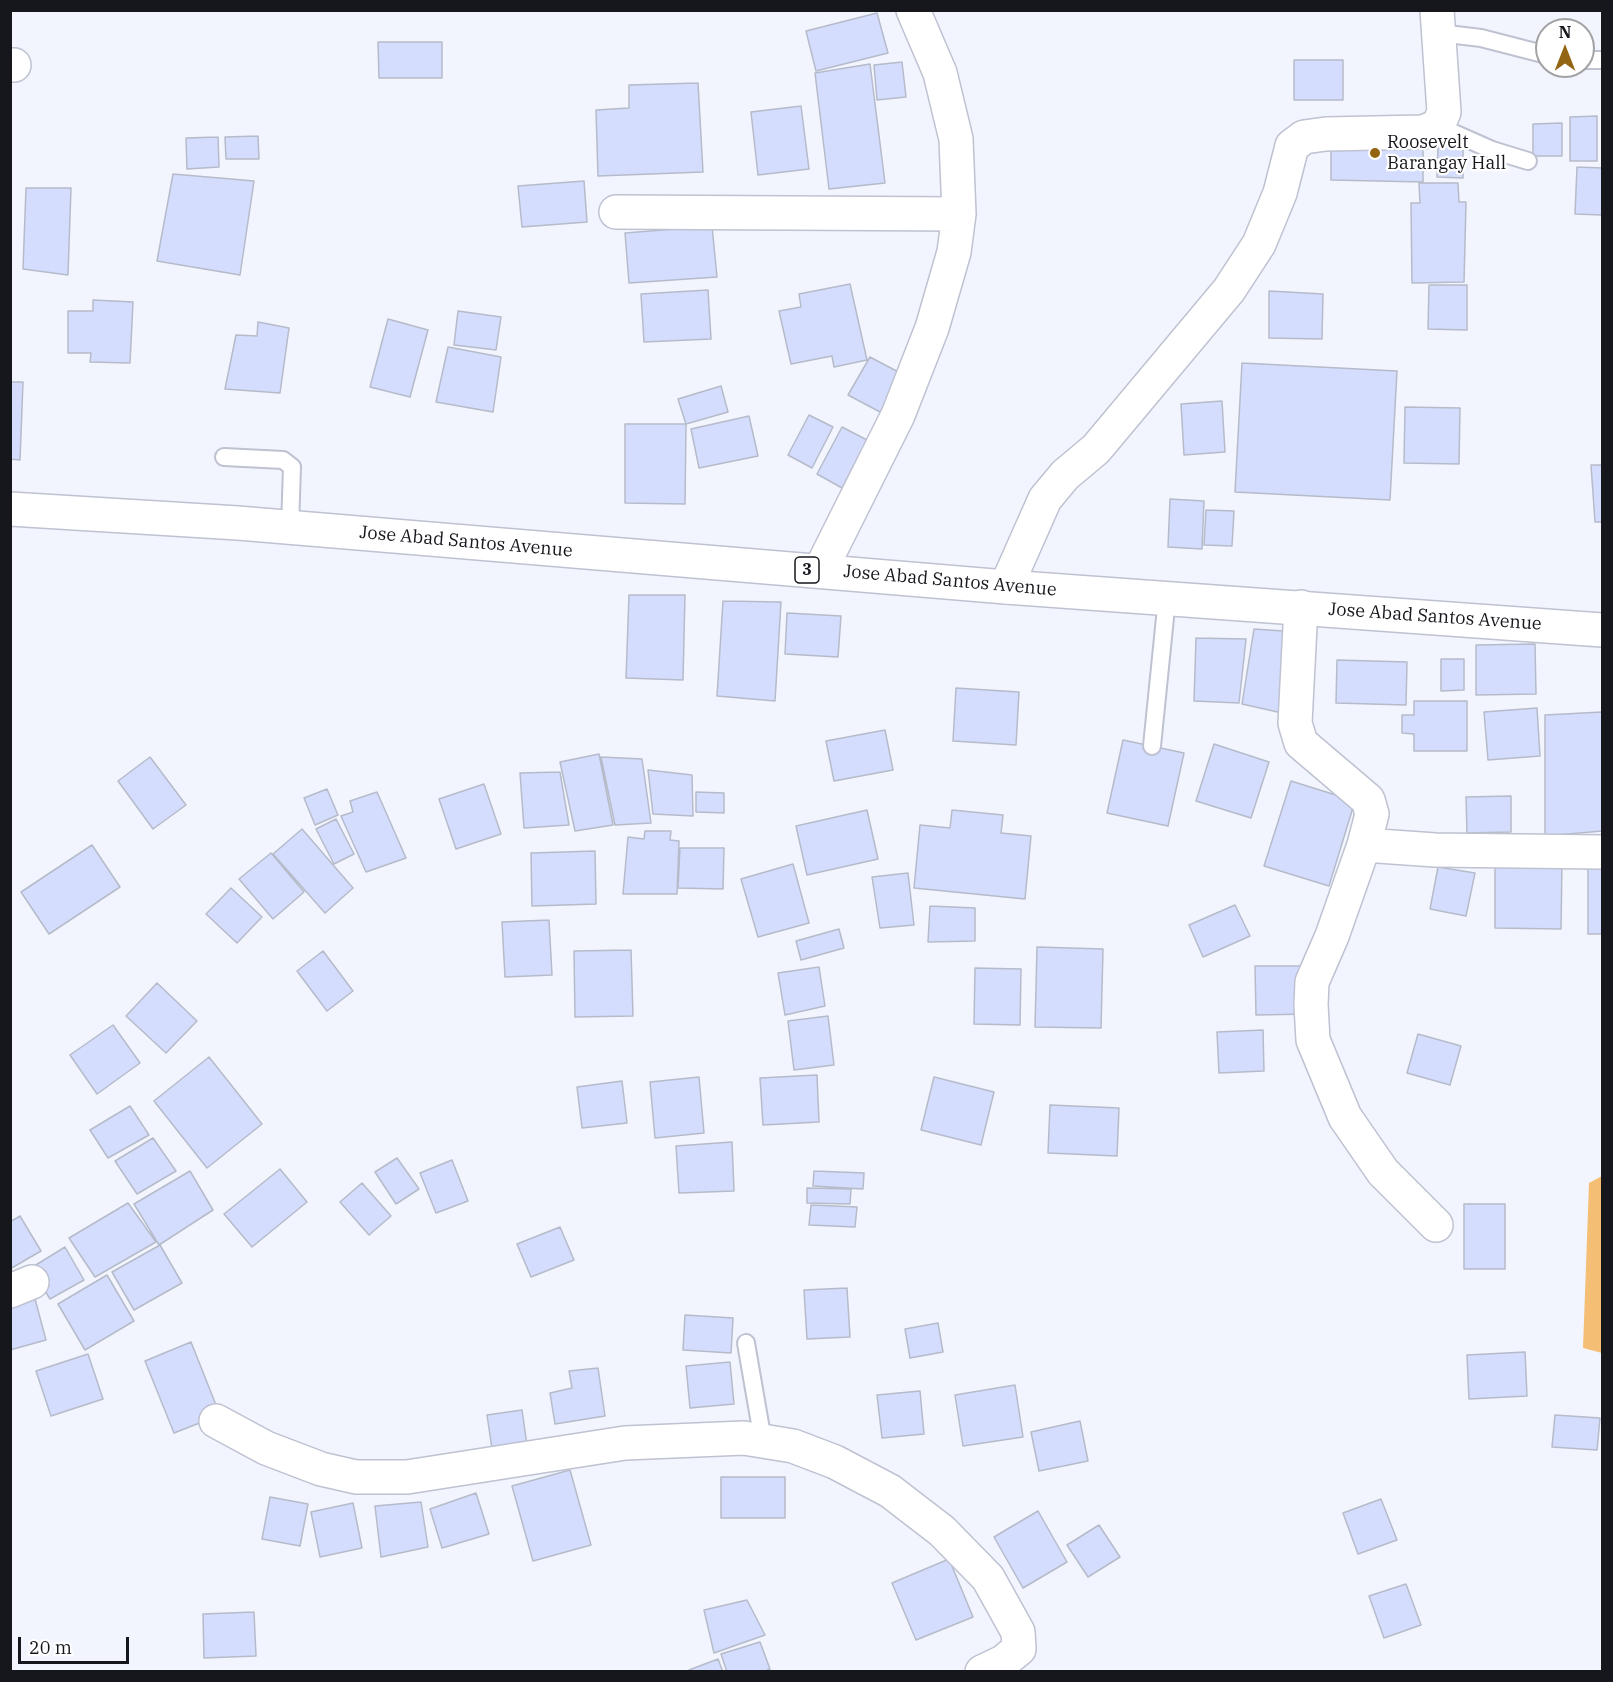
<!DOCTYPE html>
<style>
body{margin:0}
#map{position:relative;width:1613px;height:1682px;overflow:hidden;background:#f2f5fe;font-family:"IBM Plex Serif",serif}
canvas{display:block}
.frame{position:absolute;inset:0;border:12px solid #16171d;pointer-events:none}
.north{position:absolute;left:1535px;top:18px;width:60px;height:60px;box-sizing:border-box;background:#fff;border:2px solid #a2a2a5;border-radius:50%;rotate:0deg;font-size:16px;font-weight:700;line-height:24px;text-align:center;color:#16171d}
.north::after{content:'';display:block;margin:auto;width:21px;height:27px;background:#936512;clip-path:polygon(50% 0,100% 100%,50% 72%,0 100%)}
.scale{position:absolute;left:18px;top:1637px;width:111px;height:27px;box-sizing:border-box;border:3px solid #16171d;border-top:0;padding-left:8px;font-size:18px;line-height:21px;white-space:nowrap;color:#16171d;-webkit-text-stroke:4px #fff;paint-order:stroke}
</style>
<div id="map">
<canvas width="1613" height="1682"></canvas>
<div class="frame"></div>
<div class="north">N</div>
<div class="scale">20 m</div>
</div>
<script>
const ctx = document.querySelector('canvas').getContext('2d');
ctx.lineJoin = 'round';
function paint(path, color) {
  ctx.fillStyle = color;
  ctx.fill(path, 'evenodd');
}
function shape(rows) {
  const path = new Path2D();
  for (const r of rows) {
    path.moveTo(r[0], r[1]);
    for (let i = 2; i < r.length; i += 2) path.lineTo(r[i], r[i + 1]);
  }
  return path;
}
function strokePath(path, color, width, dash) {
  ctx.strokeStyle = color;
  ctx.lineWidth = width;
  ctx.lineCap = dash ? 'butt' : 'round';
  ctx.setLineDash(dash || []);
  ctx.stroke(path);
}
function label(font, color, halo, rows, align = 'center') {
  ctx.font = font + ' "IBM Plex Serif",serif';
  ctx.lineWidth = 4.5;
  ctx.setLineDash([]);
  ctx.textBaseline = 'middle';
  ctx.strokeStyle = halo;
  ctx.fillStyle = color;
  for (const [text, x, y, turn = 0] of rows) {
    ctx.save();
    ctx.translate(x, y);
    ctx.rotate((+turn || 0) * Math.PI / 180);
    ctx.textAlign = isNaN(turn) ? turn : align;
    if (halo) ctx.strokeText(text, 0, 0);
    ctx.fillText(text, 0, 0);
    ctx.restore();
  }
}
paint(shape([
 [1602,1176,1602,1353,1583,1348,1589,1183]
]), '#f4bf74');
const building = shape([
 [877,13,888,53,816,71,806,31,877,13],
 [378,42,442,42,442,78,379,78,378,42],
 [1294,60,1343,60,1343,100,1294,100,1294,60],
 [902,62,906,97,877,100,874,65,902,62],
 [870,64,885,183,829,189,815,73,870,64],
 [698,83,703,172,598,176,596,110,629,108,629,85,698,83],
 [801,106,809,169,758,175,751,112,801,106],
 [1597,116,1597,161,1570,161,1570,117,1597,116],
 [1562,123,1562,156,1533,156,1533,124,1562,123],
 [258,136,259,159,226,159,225,137,258,136],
 [218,137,219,167,187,169,186,138,218,137],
 [1331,139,1423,141,1423,182,1331,180,1331,139],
 [1438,145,1463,146,1463,178,1437,177,1438,145],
 [1577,167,1602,168,1602,215,1575,214,1577,167],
 [173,174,254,181,240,275,157,261,173,174],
 [584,181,587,222,522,227,518,186,584,181],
 [1419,183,1458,183,1459,202,1466,202,1464,282,1412,283,1411,203,1420,203,1419,183],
 [26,188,71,188,68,275,23,269,26,188],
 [712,226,717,277,629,283,625,233,712,226],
 [850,284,867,360,834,367,832,356,791,364,779,311,801,307,799,294,850,284],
 [1429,285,1467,285,1467,330,1428,329,1429,285],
 [708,290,711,339,644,342,641,294,708,290],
 [1269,291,1323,294,1322,339,1269,338,1269,291],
 [93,300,133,302,130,363,90,362,91,353,68,353,68,311,93,311,93,300],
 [458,311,501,317,496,350,454,345,458,311],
 [388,319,428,330,410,397,370,387,388,319],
 [258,322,289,328,280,393,225,389,236,335,257,336,258,322],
 [448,347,501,357,493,412,436,402,448,347],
 [870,357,904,375,882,413,848,395,870,357],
 [1242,363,1397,371,1390,500,1235,492,1242,363],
 [10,382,23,382,20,460,10,459,10,382],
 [721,386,728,412,686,424,678,399,721,386],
 [1222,401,1225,452,1184,455,1181,404,1222,401],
 [1405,407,1460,408,1459,464,1404,463,1405,407],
 [809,415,833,427,812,468,788,455,809,415],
 [749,416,758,456,699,468,691,429,749,416],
 [625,424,686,424,685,504,625,503,625,424],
 [842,427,867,440,842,488,817,474,842,427],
 [1591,465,1602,465,1602,522,1595,522,1591,465],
 [1170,499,1204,501,1202,549,1168,547,1170,499],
 [1206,510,1234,511,1232,546,1204,545,1206,510],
 [629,595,685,595,683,680,626,678,629,595],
 [723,601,781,602,775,701,717,696,723,601],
 [787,613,841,616,838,657,785,654,787,613],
 [1254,629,1298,632,1291,715,1242,704,1254,629],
 [1196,638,1246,639,1239,703,1194,701,1196,638],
 [1535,644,1536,694,1476,695,1476,645,1535,644],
 [1441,659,1464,659,1464,690,1441,691,1441,659],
 [1337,660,1407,662,1406,705,1336,703,1337,660],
 [956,688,1019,692,1016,745,953,741,956,688],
 [1414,701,1467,701,1467,751,1414,751,1414,734,1402,733,1402,715,1414,715,1414,701],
 [1537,708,1540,756,1488,760,1484,712,1537,708],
 [1602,712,1602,831,1545,836,1545,715,1602,712],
 [885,730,893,770,834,781,826,741,885,730],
 [1123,740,1184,753,1168,826,1107,813,1123,740],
 [1214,744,1269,762,1251,818,1196,801,1214,744],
 [599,754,613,825,575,831,560,762,599,754],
 [150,757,186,805,153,829,118,781,150,757],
 [601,757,642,759,651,823,615,825,601,757],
 [648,770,692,775,693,816,653,814,648,770],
 [560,772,569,825,524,828,520,773,560,772],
 [1291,781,1355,801,1329,886,1264,866,1291,781],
 [484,784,501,834,456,849,439,799,484,784],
 [327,789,338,815,315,825,304,798,327,789],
 [377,792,406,858,366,872,341,816,353,812,350,801,377,792],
 [696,792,724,793,724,813,696,812,696,792],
 [1511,796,1511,832,1467,833,1466,797,1511,796],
 [867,810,878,859,807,875,796,826,867,810],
 [952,810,1003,815,1001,833,1031,836,1025,899,914,888,920,825,950,828,952,810],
 [336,819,354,854,334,864,316,829,336,819],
 [302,829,353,888,325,913,273,854,302,829],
 [645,831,671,831,670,840,679,841,677,894,623,894,628,837,644,839,645,831],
 [92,845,120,887,49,934,21,892,92,845],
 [680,848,724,848,723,889,678,888,680,848],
 [595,851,596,904,532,906,531,853,595,851],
 [271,853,304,892,273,919,239,879,271,853],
 [1495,860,1562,861,1561,929,1495,928,1495,860],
 [1602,863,1602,934,1588,934,1588,864,1602,863],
 [793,864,809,923,758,937,741,879,793,864],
 [1438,867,1475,873,1466,916,1430,909,1438,867],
 [908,873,914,925,880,928,872,877,908,873],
 [231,888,262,917,237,943,206,914,231,888],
 [1235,905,1250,936,1203,957,1189,925,1235,905],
 [930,906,975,908,975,941,928,942,930,906],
 [549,920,552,975,505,977,502,922,549,920],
 [839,929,844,948,801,960,796,941,839,929],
 [1037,947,1103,949,1101,1028,1035,1027,1037,947],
 [631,950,633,1016,575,1017,574,951,631,950],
 [323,951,353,991,327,1011,297,971,323,951],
 [1255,966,1308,966,1309,1014,1256,1015,1255,966],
 [819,967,825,1006,785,1015,778,973,819,967],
 [975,968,1021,969,1020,1025,974,1024,975,968],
 [157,983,197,1021,166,1053,126,1016,157,983],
 [828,1016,834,1065,794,1070,788,1021,828,1016],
 [113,1025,140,1063,97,1094,70,1055,113,1025],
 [1263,1030,1264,1071,1219,1073,1217,1032,1263,1030],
 [1418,1034,1461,1046,1450,1085,1407,1073,1418,1034],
 [209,1057,262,1124,207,1168,154,1101,209,1057],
 [817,1075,819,1122,763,1125,760,1078,817,1075],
 [699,1077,704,1133,655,1138,650,1082,699,1077],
 [934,1077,994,1092,981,1145,921,1130,934,1077],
 [622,1081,627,1123,582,1128,577,1087,622,1081],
 [1050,1105,1119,1108,1117,1156,1048,1153,1050,1105],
 [130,1106,149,1135,108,1158,90,1130,130,1106],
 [153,1138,176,1171,137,1194,115,1161,153,1138],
 [732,1142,734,1191,679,1193,676,1146,732,1142],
 [397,1158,419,1189,396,1204,375,1172,397,1158],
 [452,1160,468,1201,436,1213,420,1173,452,1160],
 [280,1169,307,1202,252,1247,224,1214,280,1169],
 [190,1171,213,1210,159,1245,134,1204,190,1171],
 [814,1171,864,1173,863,1189,813,1186,814,1171],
 [362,1183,391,1216,369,1235,340,1202,362,1183],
 [807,1188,851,1189,850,1204,807,1203,807,1188],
 [128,1203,156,1242,95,1277,69,1238,128,1203],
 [1464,1204,1505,1204,1505,1269,1464,1269,1464,1204],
 [811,1205,857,1207,855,1227,809,1225,811,1205],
 [20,1216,41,1251,10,1269,10,1222,20,1216],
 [560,1227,574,1260,531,1277,517,1244,560,1227],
 [160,1245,182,1283,134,1310,112,1272,160,1245],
 [65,1247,84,1280,50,1299,31,1268,65,1247],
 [107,1275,134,1321,85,1350,58,1304,107,1275],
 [847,1288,850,1337,807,1339,804,1290,847,1288],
 [35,1299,46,1340,10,1350,10,1305,35,1299],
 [685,1315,733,1318,731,1353,683,1350,685,1315],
 [938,1323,943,1352,910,1358,905,1329,938,1323],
 [191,1342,220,1415,174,1433,145,1361,191,1342],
 [1525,1352,1527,1396,1469,1399,1467,1355,1525,1352],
 [88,1354,103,1399,51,1416,36,1371,88,1354],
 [730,1362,734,1404,690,1408,686,1366,730,1362],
 [598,1368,605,1416,555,1424,550,1393,572,1388,569,1371,598,1368],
 [1015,1385,1023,1437,963,1446,955,1395,1015,1385],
 [920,1391,924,1434,882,1438,877,1395,920,1391],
 [522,1410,527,1445,492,1449,487,1415,522,1410],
 [1555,1415,1600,1418,1597,1450,1552,1447,1555,1415],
 [1080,1421,1088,1461,1039,1471,1031,1432,1080,1421],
 [570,1470,591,1545,533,1561,512,1486,570,1470],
 [721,1477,785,1477,785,1518,721,1518,721,1477],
 [476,1493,489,1534,442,1548,430,1509,476,1493],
 [270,1497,308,1504,300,1546,262,1539,270,1497],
 [1381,1499,1397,1540,1358,1554,1343,1513,1381,1499],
 [421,1502,428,1547,381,1557,375,1506,421,1502],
 [353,1503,362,1548,320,1557,311,1512,353,1503],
 [1038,1511,1067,1562,1023,1588,994,1537,1038,1511],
 [1099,1525,1120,1557,1088,1577,1067,1545,1099,1525],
 [949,1559,973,1617,916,1640,892,1583,949,1559],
 [1406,1584,1421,1625,1384,1638,1369,1596,1406,1584],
 [747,1600,765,1635,714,1653,704,1610,747,1600],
 [254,1612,256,1656,204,1658,203,1614,254,1612],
 [760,1642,770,1669,763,1672,727,1672,721,1654,760,1642],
 [718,1659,723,1672,689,1672,689,1670,718,1659]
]);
paint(building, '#d4ddfe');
strokePath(building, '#b6bbc9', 1.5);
const service = shape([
 [1439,33,1481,38,1547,55],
 [1583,60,1602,60],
 [1438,126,1492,150,1528,161],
 [224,457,283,460,292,467,290,528],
 [1152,746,1167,598],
 [746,1343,763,1441]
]);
const minor = shape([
 [10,65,14,65],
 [616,212,959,214],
 [820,571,898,415,932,328,954,252,959,214,956,139,940,73,913,10],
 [1006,587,1045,499,1065,475,1096,449,1229,290,1259,244,1280,193,1292,146,1304,137,1326,134,1423,132,1438,126,1444,112,1437,10],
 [1301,607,1295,723,1301,743,1368,800,1372,814,1364,845,1332,936,1312,982,1311,1005,1313,1040,1345,1117,1383,1172,1436,1225],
 [1364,845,1435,850,1602,852],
 [10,1291,32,1282],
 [216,1421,266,1448,321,1469,356,1477,407,1477,625,1443,744,1438,793,1446,835,1462,890,1491,942,1531,988,1578,1018,1632,1019,1649,1003,1662,982,1672]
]);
const trunk = shape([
 [10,509,238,523,1006,587,1602,630]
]);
strokePath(service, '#bec2d1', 20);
strokePath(minor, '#bec2d1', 36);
strokePath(trunk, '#bec2d1', 36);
strokePath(service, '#fff', 16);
strokePath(minor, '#fff', 33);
strokePath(trunk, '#fff', 33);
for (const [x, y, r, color] of [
 [1375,153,6,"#936512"]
]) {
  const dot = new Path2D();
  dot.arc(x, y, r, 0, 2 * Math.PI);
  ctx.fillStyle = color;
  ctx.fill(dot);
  strokePath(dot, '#fff', 2);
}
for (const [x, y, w] of [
 [807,570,24]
]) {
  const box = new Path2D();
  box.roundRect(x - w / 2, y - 13, w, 26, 4.5);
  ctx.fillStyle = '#fff';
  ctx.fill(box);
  strokePath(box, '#16171d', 1.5);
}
label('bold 16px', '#16171d', null, [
 ["3",807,570]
]);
label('18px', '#16171d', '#fff', [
 ["Roosevelt",1387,143],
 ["Barangay Hall",1387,164]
], 'left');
label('18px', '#16171d', '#fff', [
 ["Jose Abad Santos Avenue",466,542,5],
 ["Jose Abad Santos Avenue",950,581,5],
 ["Jose Abad Santos Avenue",1435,617,4]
]);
</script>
